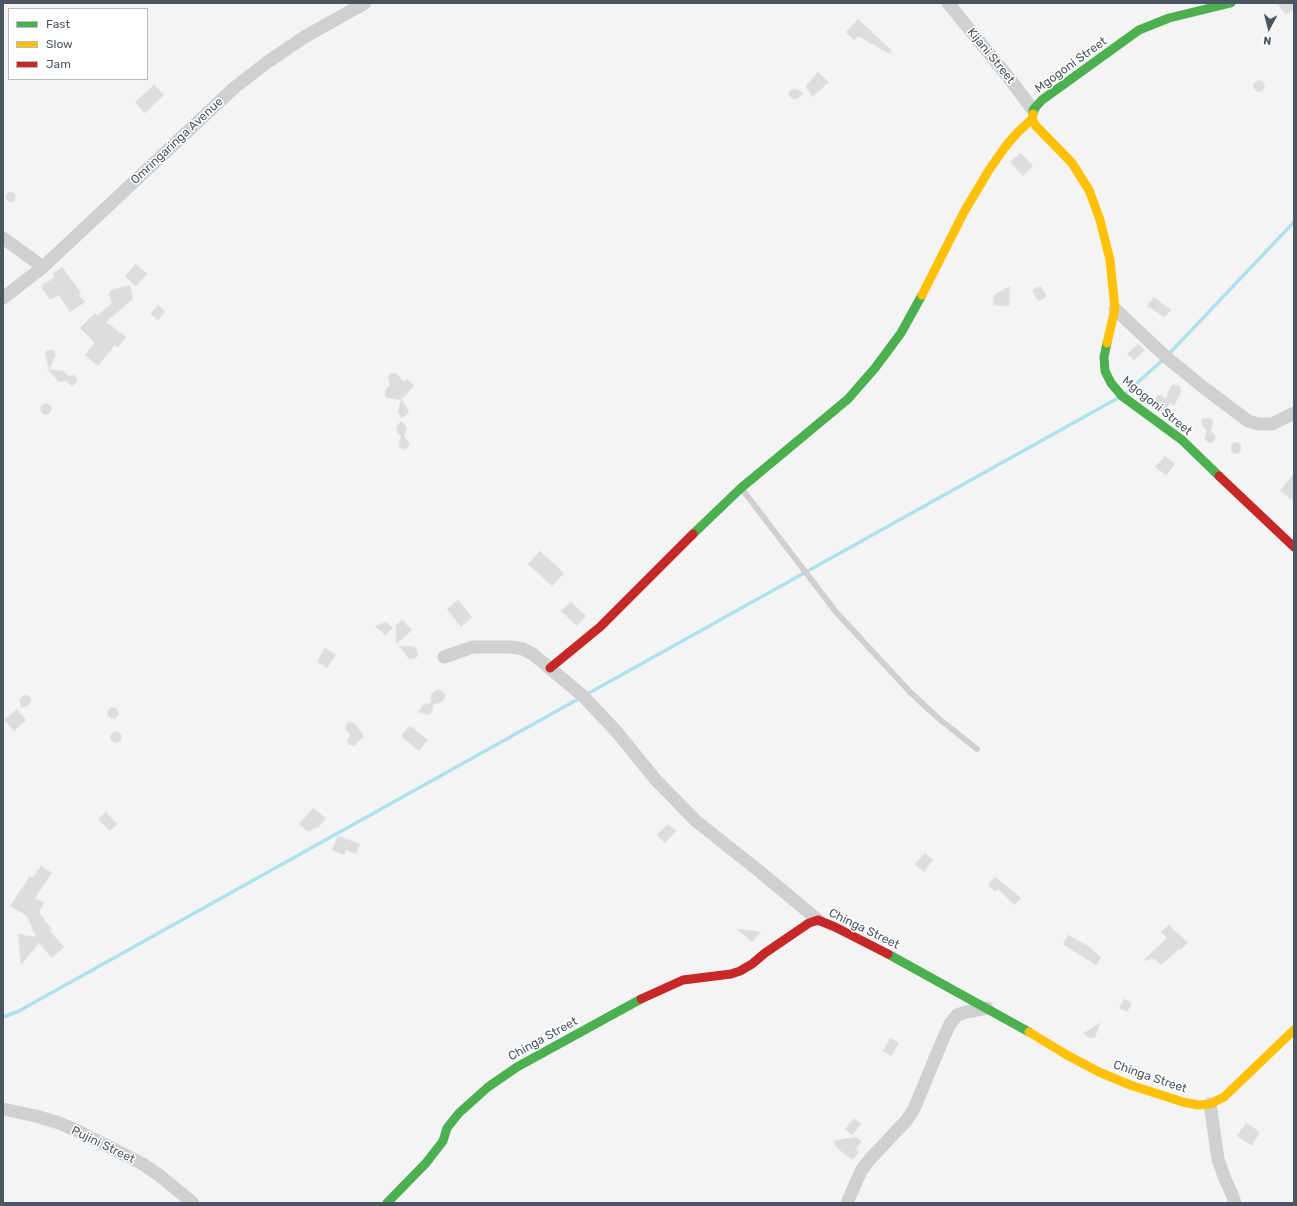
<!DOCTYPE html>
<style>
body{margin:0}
#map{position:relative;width:1297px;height:1206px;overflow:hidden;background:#f4f4f4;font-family:Rubik,sans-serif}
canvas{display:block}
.frame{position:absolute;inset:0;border:4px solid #4a5661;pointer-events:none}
.legend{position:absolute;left:8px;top:8px;width:140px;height:72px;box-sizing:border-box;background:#fff;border:1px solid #b7bbc0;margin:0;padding:5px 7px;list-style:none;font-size:12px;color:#4a5661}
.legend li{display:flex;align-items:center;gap:8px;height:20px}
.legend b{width:20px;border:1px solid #b7bbc0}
.north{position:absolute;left:1249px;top:8px;width:40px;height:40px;-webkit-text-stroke:3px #fff;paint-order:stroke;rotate:187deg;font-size:11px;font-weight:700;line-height:16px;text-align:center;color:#4a5661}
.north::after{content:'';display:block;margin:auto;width:14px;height:18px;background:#4a5661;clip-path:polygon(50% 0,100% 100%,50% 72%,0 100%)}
</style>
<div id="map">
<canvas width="1297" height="1206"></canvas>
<div class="frame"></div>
<ul class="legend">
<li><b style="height:5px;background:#4caf50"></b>Fast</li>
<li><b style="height:5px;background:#ffc107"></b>Slow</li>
<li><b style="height:5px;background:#c62828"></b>Jam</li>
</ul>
<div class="north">N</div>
</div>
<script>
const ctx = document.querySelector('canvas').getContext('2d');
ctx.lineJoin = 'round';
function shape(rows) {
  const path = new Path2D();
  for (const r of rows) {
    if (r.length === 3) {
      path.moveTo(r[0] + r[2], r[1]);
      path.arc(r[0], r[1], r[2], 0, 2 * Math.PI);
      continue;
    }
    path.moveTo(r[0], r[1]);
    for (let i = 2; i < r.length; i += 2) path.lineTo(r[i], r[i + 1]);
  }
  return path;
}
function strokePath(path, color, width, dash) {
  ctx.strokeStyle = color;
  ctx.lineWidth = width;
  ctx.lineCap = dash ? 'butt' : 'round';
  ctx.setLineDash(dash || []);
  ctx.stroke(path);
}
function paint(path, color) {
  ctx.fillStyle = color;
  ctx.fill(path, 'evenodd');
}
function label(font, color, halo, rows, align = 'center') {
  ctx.font = font + ' Rubik,sans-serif';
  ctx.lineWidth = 3;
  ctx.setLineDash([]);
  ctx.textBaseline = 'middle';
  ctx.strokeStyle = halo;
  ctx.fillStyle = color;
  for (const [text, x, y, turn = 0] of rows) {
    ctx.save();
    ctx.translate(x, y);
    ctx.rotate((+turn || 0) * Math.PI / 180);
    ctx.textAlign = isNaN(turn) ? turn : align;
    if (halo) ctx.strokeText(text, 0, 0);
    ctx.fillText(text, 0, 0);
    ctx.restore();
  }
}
strokePath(shape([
 [1126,393,1166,357,1294,222],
 [3,1017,17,1012,1118,398]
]), '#aee2f0', 3.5);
const building = shape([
 [1277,3,1294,3,1294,9,1286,15,1277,3],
 [858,19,892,51,890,54,858,36,854,40,846,32,858,19],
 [818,72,829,82,812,97,806,86,818,72],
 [1259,86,5.5],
 [154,85,164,95,145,113,135,102,154,85],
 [792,89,796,89,803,93,797,99,792,99,789,95,789,92,792,89],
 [1021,153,1033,166,1023,176,1010,162,1021,153],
 [11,197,5],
 [136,264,147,274,136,286,125,276,136,264],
 [62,267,81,293,79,296,85,302,70,312,59,295,50,300,41,286,55,277,53,274,62,267],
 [130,285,133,299,106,322,126,337,118,347,115,345,98,366,85,355,95,343,80,328,95,313,97,316,112,303,109,295,111,290,130,285],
 [1010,286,1009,306,994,305,993,296,1010,286],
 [1041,286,1047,297,1038,301,1032,290,1041,286],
 [1154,297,1171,310,1164,317,1147,306,1154,297],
 [158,305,165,311,158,320,150,314,158,305],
 [1138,344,1145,350,1134,360,1127,354,1138,344],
 [50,350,54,351,56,355,49,369,45,354,46,351,50,350],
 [47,369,63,371,68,376,74,375,77,378,77,382,72,386,66,381,59,382,47,369],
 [391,373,397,374,404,382,407,379,414,386,401,400,388,398,385,396,385,390,390,385,388,377,391,373],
 [1172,385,1176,385,1180,386,1181,392,1174,406,1170,403,1163,413,1151,404,1159,394,1166,399,1170,388,1172,385],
 [401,399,409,411,407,414,402,418,398,412,401,399],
 [46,409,5.5],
 [1209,418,1213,420,1211,431,1216,437,1213,442,1210,443,1205,440,1205,436,1207,431,1202,424,1202,419,1209,418],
 [401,421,407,428,404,436,409,443,409,446,406,449,402,449,399,447,399,443,401,437,396,430,397,426,401,421],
 [1236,448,5.5],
 [1165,456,1175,464,1166,475,1155,467,1165,456],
 [1294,473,1294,501,1280,491,1294,473],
 [540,551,564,573,552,586,528,564,540,551],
 [458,600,472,617,461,627,447,609,458,600],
 [571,602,586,616,577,626,561,611,571,602],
 [402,620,412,630,396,644,396,625,402,620],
 [386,622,393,628,385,635,375,626,386,622],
 [399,646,414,647,417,650,418,656,413,659,409,659,399,646],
 [325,648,336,655,327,668,317,662,325,648],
 [436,690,440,690,444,693,445,697,443,701,433,705,432,712,428,715,418,712,423,705,431,703,431,694,436,690],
 [24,695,29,696,31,699,31,702,29,705,21,708,20,699,24,695],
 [113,713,5.5],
 [17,709,26,720,14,731,4,720,17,709],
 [351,722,354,723,364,736,354,746,349,745,347,741,350,735,345,729,347,723,351,722],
 [410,726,428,740,419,751,401,736,410,726],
 [116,737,5.5],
 [313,808,326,818,318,828,316,827,309,832,299,824,313,808],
 [106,812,117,824,110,831,98,819,106,812],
 [668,824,676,831,665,843,657,835,668,824],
 [338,836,360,844,356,854,346,850,344,855,332,850,338,836],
 [925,853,933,860,924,872,915,864,925,853],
 [41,866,52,873,35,898,44,903,39,912,52,930,50,931,64,947,52,958,39,943,21,965,18,934,36,937,27,916,10,906,30,876,32,878,41,866],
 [995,877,1021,898,1014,905,998,889,996,892,988,885,995,877],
 [1169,925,1188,943,1180,950,1179,949,1161,965,1154,958,1143,961,1167,938,1161,932,1169,925],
 [737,929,761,932,752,942,737,929],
 [1068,935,1093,949,1092,950,1101,957,1096,965,1063,944,1068,935],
 [1124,999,1132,1003,1127,1012,1119,1008,1124,999],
 [1100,1023,1095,1037,1092,1038,1089,1038,1083,1033,1100,1023],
 [890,1038,899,1043,891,1056,883,1051,890,1038],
 [854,1118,861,1124,852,1135,845,1129,854,1118],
 [1246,1123,1260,1132,1252,1146,1237,1136,1246,1123],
 [856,1137,862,1142,856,1149,859,1152,853,1160,838,1149,833,1141,856,1137]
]);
paint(building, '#ddddde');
strokePath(building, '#e5e6e7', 1);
strokePath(shape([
 [742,489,836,612,910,692,938,718,977,749]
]), '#ced0d2', 6);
strokePath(shape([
 [948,3,1009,78,1033,110],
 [3,238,43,267],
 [3,298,43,267,234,88,266,63,306,36,365,3],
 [1115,309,1166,357,1203,387,1248,421,1258,424,1272,424,1294,413],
 [444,657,473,647,512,647,523,649,534,655,583,696,616,731,655,779,696,821,759,871,818,920],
 [1210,1104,1218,1159,1225,1179,1232,1194,1235,1203],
 [3,1109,36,1116,59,1123,80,1132,141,1163,159,1175,193,1203],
 [847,1203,861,1171,870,1159,906,1121,914,1109,943,1039,950,1024,957,1015,966,1012,987,1008]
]), '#ced0d2', 13);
strokePath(shape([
 [1033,114,1033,110,1042,100,1139,30,1169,18,1231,3],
 [1107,343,1104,357,1105,371,1111,383,1122,396,1182,440,1219,476],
 [693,534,741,488,848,399,875,368,901,333,922,295],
 [888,954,1029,1032],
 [387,1203,426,1163,443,1141,447,1128,459,1113,488,1087,517,1067,641,999]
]), '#4caf50', 9);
strokePath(shape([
 [1033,114,1032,119,1036,126,1072,163,1089,190,1100,220,1110,260,1115,309,1107,343],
 [922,295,964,212,989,170,1005,147,1017,133,1032,119],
 [1029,1032,1067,1055,1099,1072,1130,1085,1183,1102,1198,1105,1210,1104,1224,1097,1294,1030]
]), '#ffc107', 9);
strokePath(shape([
 [1219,476,1294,547],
 [550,668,600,627,693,534],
 [641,999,683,980,731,974,740,971,752,964,765,953,809,923,818,920,835,927,888,954]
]), '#c62828', 9);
label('12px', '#4a5661', '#fff', [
 ["Kijani Street",991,56,51],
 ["Mgogoni Street",1071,65,-36],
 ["Omringaringa Avenue",177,141,-43],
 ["Mgogoni Street",1157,406,39],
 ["Chinga Street",864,929,26],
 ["Chinga Street",543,1039,-29],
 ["Chinga Street",1150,1077,19],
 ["Pujini Street",103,1145,26]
]);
</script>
